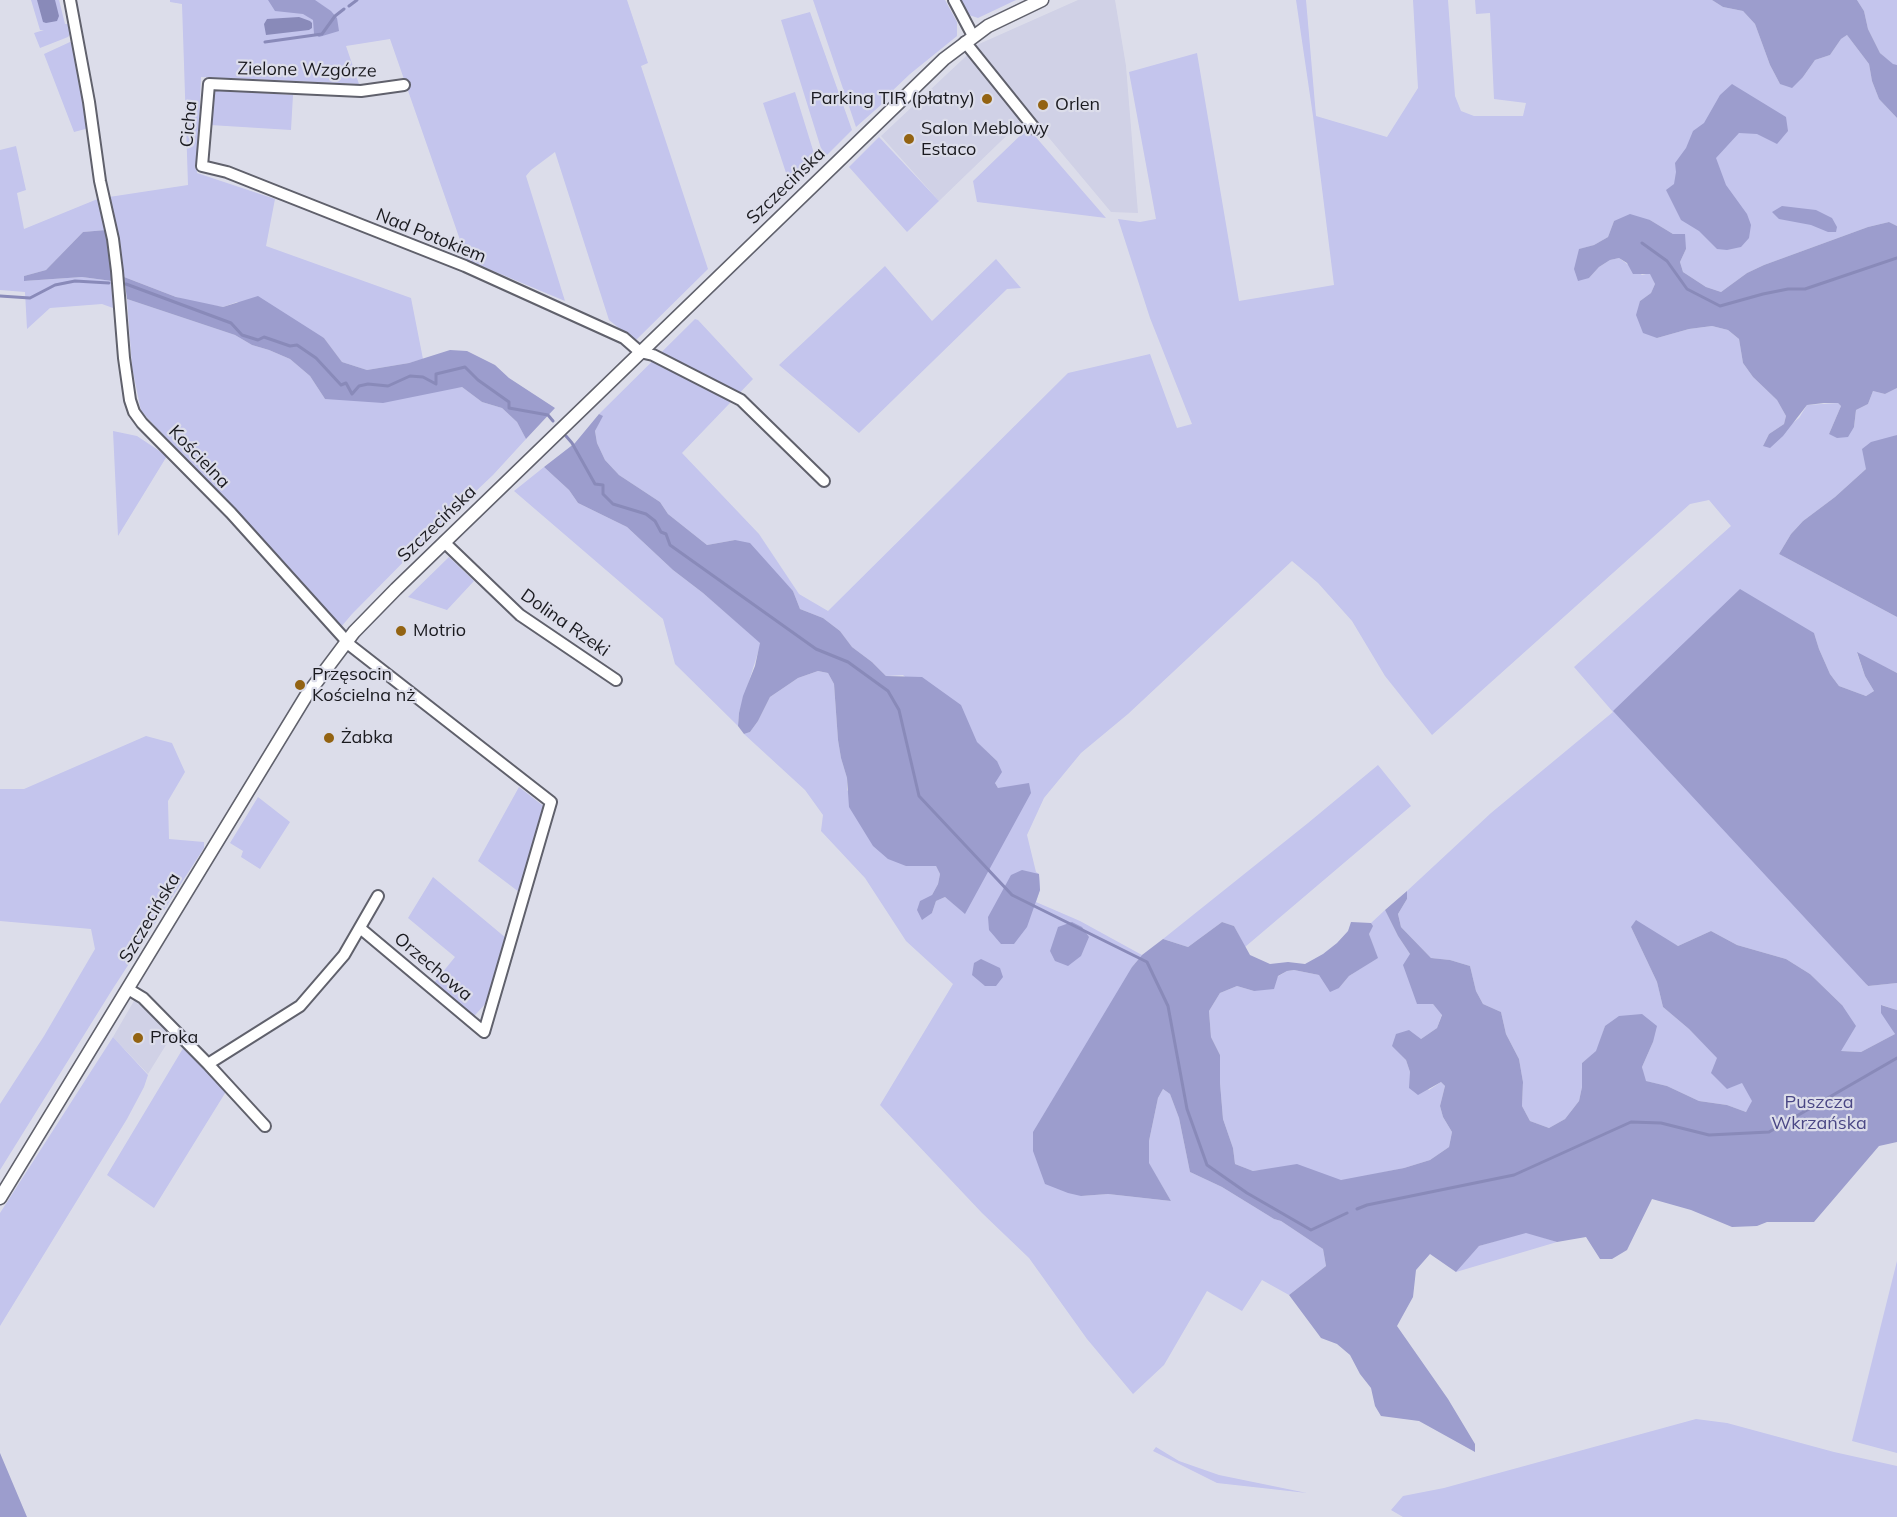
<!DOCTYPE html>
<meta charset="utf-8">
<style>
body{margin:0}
canvas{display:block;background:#dcddea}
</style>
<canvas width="1897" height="1517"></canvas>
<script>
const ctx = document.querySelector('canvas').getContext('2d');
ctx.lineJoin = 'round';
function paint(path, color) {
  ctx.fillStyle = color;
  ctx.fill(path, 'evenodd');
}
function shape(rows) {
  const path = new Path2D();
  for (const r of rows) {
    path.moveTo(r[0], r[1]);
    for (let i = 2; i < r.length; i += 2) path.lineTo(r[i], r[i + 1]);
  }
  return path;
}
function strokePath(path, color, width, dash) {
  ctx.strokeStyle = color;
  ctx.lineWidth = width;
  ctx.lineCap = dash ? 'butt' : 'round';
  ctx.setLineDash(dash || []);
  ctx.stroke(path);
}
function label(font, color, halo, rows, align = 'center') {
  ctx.font = font + ' Mulish,sans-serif';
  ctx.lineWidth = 4.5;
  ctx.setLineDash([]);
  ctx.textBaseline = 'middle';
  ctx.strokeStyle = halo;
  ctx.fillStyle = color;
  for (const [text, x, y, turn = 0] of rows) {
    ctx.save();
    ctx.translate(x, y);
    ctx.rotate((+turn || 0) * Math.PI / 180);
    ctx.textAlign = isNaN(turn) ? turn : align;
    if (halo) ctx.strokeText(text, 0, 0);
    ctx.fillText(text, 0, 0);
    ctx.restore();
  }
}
paint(shape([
 [1078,0,1115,0,1126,66,1138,213,1111,212,1029,114,939,201,881,136,979,44],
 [138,994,174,1032,148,1074,113,1037]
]), '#d0d1e6');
paint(shape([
 [31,0,59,0,65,24,69,24,72,32,68,37,40,48,34,33,44,30,40,30],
 [170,0,627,0,648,63,641,66,708,269,635,341,609,320,555,152,531,170,526,176,565,301,467,260,390,39,346,46,359,84,201,77,197,173,275,199,266,246,411,298,423,359,409,363,367,370,342,362,324,338,237,302,223,307,198,303,176,297,124,277,109,197,188,185,182,4,170,2],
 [813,0,945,0,957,22,957,36,910,74,889,94,882,104,856,127],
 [961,0,1016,0,978,18,969,15],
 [1296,0,1306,0,1316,116,1387,137,1418,88,1413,0,1448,0,1455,96,1461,111,1474,116,1523,116,1526,103,1494,99,1490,13,1476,14,1475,0,1712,0,1723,7,1743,11,1755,24,1770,65,1780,84,1803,77,1815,60,1830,55,1841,39,1847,35,1869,64,1872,81,1879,99,1897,118,1897,226,1889,222,1868,227,1764,265,1747,273,1721,292,1706,287,1683,272,1680,262,1686,249,1673,234,1650,220,1614,221,1608,237,1594,245,1580,249,1589,278,1599,267,1610,260,1619,258,1642,275,1650,273,1655,284,1651,293,1640,301,1657,338,1689,329,1712,326,1728,330,1739,339,1743,363,1753,377,1777,400,1786,416,1784,424,1769,434,1763,446,1799,418,1807,405,1838,403,1841,406,1829,434,1854,427,1856,410,1868,404,1873,391,1885,394,1897,388,1897,435,1892,437,1866,469,1835,497,1803,521,1791,534,1779,554,1897,617,1897,673,1857,653,1865,676,1874,691,1866,696,1839,686,1830,674,1819,649,1814,633,1867,986,1897,983,1897,1010,1882,1005,1895,1034,1861,1052,1840,1051,1842,1005,1810,974,1786,959,1737,945,1711,931,1678,946,1631,927,1657,982,1663,1007,1689,1029,1742,1082,1753,1101,1746,1112,1727,1105,1699,1101,1667,1086,1645,1081,1642,1067,1653,1042,1605,1026,1597,1051,1582,1063,1582,1087,1579,1101,1565,1119,1549,1128,1530,1121,1522,1106,1523,1082,1519,1059,1506,1034,1501,1012,1483,1004,1476,991,1470,966,1450,960,1431,958,1401,927,1398,914,1407,899,1407,891,1491,813,1613,712,1574,667,1731,526,1709,500,1690,504,1432,735,1385,676,1352,621,1318,583,1292,561,1128,714,1081,753,1044,798,1027,835,1036,872,1039,874,1040,890,1036,902,1080,921,1142,955,1132,967,1081,1196,1108,1194,1171,1201,1149,1164,1149,1141,1158,1098,1163,1089,1170,1094,1179,1118,1190,1172,1222,1187,1274,1219,1281,1221,1323,1249,1326,1266,1289,1295,1262,1280,1242,1311,1207,1291,1164,1365,1133,1394,1087,1339,1029,1258,982,1213,880,1105,953,984,906,941,865,878,821,831,823,815,805,790,744,734,750,732,758,721,770,697,798,678,818,671,828,673,834,684,838,740,841,758,847,778,847,790,906,866,936,866,940,874,938,884,932,895,932,913,936,901,945,897,965,913,998,788,995,783,997,761,903,675,886,676,872,662,852,647,840,631,823,618,800,609,793,591,735,540,707,545,668,514,660,502,619,475,605,460,597,443,595,431,602,416,599,414,695,319,698,320,753,379,682,453,759,534,799,594,828,611,1068,373,1150,354,1177,428,1192,424,1150,318,1118,219,1140,222,1156,219,1129,72,1197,53,1239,301,1334,285,1313,116],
 [1857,0,1897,0,1897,65,1893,65,1880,53,1868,29,1864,11],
 [810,12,852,130,824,158,781,20],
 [70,42,73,42,89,128,74,132,44,54],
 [217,90,293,95,291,130,210,125,210,95],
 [795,92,817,163,791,188,763,103],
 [1028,128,1106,218,977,202,973,181],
 [879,137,939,201,907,232,849,167],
 [16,146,26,190,17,193,24,229,100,198,106,230,83,232,46,270,24,276,24,281,82,277,112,281,113,308,102,304,50,308,27,329,25,292,0,290,0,150],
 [996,259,1021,288,1007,289,859,433,779,365,885,266,932,321],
 [127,299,235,335,252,345,269,350,290,359,310,376,325,399,462,387,482,402,502,408,517,422,526,439,493,475,436,529,352,614,341,627,141,411,132,367],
 [113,431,137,436,167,456,118,536],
 [544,467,569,490,578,503,627,527,673,570,703,593,761,643,739,713,738,726,675,664,663,619,514,491],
 [449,557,474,581,447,610,408,597],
 [146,736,172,743,185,772,168,801,169,839,204,842,204,848,112,990,0,1170,0,1104,44,1036,95,949,91,929,0,921,0,789,24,789],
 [1378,765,1411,806,1245,947,1234,926,1222,922,1188,947,1163,939,1308,823],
 [519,787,546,808,519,892,478,861],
 [258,797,290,822,260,869,241,857,243,851,230,843],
 [433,877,506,938,486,1003,468,1023,429,989,455,957,408,918],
 [1385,910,1398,936,1410,954,1433,1004,1442,1014,1437,1028,1421,1039,1393,1046,1406,1060,1410,1072,1429,1090,1441,1082,1445,1086,1440,1106,1443,1117,1452,1132,1449,1147,1430,1160,1404,1168,1341,1181,1324,1175,1270,1169,1253,1171,1235,1164,1233,1148,1223,1119,1220,1083,1220,1055,1211,1037,1209,1011,1220,993,1237,986,1254,991,1287,971,1294,970,1319,975,1339,988,1349,976,1377,958,1369,934,1372,926,1371,923],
 [113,1037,148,1075,144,1087,127,1119,0,1326,0,1213],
 [185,1045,227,1090,154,1208,107,1175],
 [1526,1232,1557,1242,1456,1272,1462,1259,1479,1246],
 [1897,1261,1897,1453,1852,1441],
 [1696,1419,1727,1423,1834,1452,1897,1466,1897,1517,1403,1517,1391,1510,1403,1496,1444,1488],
 [1156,1447,1179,1461,1219,1475,1307,1493,1217,1483,1153,1451]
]), '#c4c5ed');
paint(shape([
 [268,0,315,0,331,11,337,18,339,31,319,37,314,34,313,20,303,14,275,11],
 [1712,0,1857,0,1864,11,1868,29,1880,53,1893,64,1897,65,1897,118,1879,99,1872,81,1869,64,1847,35,1841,39,1830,55,1815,60,1803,77,1792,88,1780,84,1770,65,1755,24,1743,11,1723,7],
 [1732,84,1786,117,1788,131,1777,144,1757,134,1739,133,1716,158,1726,185,1747,214,1751,225,1749,238,1741,247,1727,250,1717,249,1699,231,1681,220,1666,190,1674,184,1676,172,1675,163,1686,148,1693,131,1704,123,1720,95],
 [1782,206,1816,210,1832,218,1837,227,1836,232,1828,232,1811,225,1779,219,1772,212],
 [1630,214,1650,220,1673,234,1685,234,1686,249,1680,262,1683,272,1706,287,1721,292,1747,273,1764,265,1868,227,1889,222,1897,226,1897,388,1885,394,1873,391,1868,404,1856,410,1854,427,1848,437,1837,438,1829,434,1841,406,1838,403,1824,403,1807,405,1783,436,1770,448,1763,446,1769,434,1784,424,1786,416,1777,400,1753,377,1743,363,1739,339,1728,330,1712,326,1689,329,1657,338,1643,333,1636,315,1640,301,1651,293,1655,284,1650,274,1633,274,1627,263,1619,258,1610,260,1599,267,1589,278,1578,281,1574,269,1579,249,1594,245,1608,237,1614,221],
 [106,230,112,281,82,277,24,281,24,276,46,270,83,232],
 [124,277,176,297,223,307,258,296,324,338,342,362,367,370,409,363,450,350,467,351,495,365,509,378,555,408,526,439,517,422,502,408,482,402,462,387,383,403,325,399,310,376,290,359,269,350,252,345,235,335,127,299],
 [599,414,603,416,595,431,597,443,605,460,619,475,660,502,668,514,707,545,735,540,750,543,793,591,800,609,823,618,840,631,852,647,872,662,886,676,922,677,961,705,977,742,997,761,1002,772,995,783,998,788,1029,783,1031,793,965,914,945,897,936,901,932,913,922,920,917,910,920,901,932,895,938,884,940,874,936,866,906,866,888,859,873,846,849,807,847,778,841,758,838,740,834,684,828,673,818,671,798,678,770,697,758,721,750,732,744,734,738,726,739,713,743,696,755,666,760,643,703,593,673,570,627,527,578,503,569,490,544,467,575,443],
 [1897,435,1897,617,1779,554,1791,534,1803,521,1835,497,1866,469,1862,449,1871,442],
 [1740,589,1814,633,1819,649,1830,674,1839,686,1866,696,1874,691,1865,676,1857,652,1897,673,1897,983,1868,986,1613,711],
 [1022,870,1039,874,1040,890,1027,927,1014,944,1001,944,989,930,988,917,1011,875],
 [1407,891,1407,899,1398,914,1401,927,1431,958,1450,960,1470,966,1476,991,1483,1004,1501,1012,1506,1034,1519,1059,1523,1082,1522,1106,1530,1121,1549,1128,1565,1119,1579,1101,1582,1087,1582,1063,1596,1051,1605,1026,1619,1016,1642,1014,1657,1026,1653,1042,1642,1067,1646,1081,1667,1086,1699,1101,1727,1105,1746,1112,1752,1101,1742,1083,1727,1089,1711,1073,1717,1058,1689,1029,1663,1007,1657,982,1631,927,1636,920,1678,946,1711,931,1737,945,1786,959,1810,974,1842,1005,1856,1026,1841,1051,1861,1052,1895,1034,1881,1013,1881,1005,1897,1010,1897,1142,1879,1146,1814,1222,1767,1222,1757,1226,1732,1227,1691,1210,1652,1199,1627,1250,1612,1259,1600,1259,1586,1237,1557,1242,1526,1233,1479,1246,1456,1272,1430,1254,1416,1270,1413,1297,1397,1326,1448,1399,1475,1444,1475,1452,1419,1421,1381,1416,1375,1406,1371,1388,1360,1374,1350,1355,1337,1344,1321,1338,1289,1295,1326,1266,1323,1249,1281,1221,1274,1219,1222,1187,1190,1172,1179,1118,1170,1094,1163,1089,1158,1098,1149,1141,1149,1163,1171,1201,1108,1194,1081,1196,1068,1193,1045,1184,1033,1151,1033,1132,1132,967,1142,955,1163,939,1188,947,1222,922,1234,926,1250,955,1270,964,1288,962,1305,964,1323,954,1337,943,1348,931,1351,922,1371,923,1373,926,1369,934,1378,958,1349,976,1339,988,1330,992,1319,975,1294,970,1287,971,1278,976,1274,989,1254,991,1237,986,1220,993,1209,1011,1211,1037,1220,1055,1220,1083,1223,1119,1233,1148,1235,1164,1253,1171,1297,1164,1341,1180,1404,1168,1430,1160,1449,1147,1452,1132,1443,1117,1440,1106,1445,1086,1441,1082,1418,1095,1409,1088,1410,1072,1406,1060,1392,1046,1396,1034,1409,1030,1421,1039,1437,1028,1442,1015,1433,1004,1417,1004,1403,965,1410,954,1398,936,1385,910],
 [1072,922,1082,927,1089,937,1081,956,1068,966,1055,961,1050,951,1058,927],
 [981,959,1000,968,1003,977,996,986,985,986,972,975,974,963],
 [0,1453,27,1517,0,1517]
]), '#9c9dcd');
paint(shape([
 [37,0,55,0,59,16,57,21,46,23,43,22],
 [299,17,310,21,312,23,312,28,309,30,266,35,264,24,267,19]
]), '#898ab9');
strokePath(shape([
 [349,6,357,0],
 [265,42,322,34,335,16,344,9],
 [1642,243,1667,261,1687,289,1720,306,1763,294,1788,289,1805,289,1897,258],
 [126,284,231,323,242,335,258,340,264,337,290,346,297,345,316,358,341,385,346,383,352,394,359,386,368,384,388,386,410,376,423,377,436,384,436,374,465,367,478,380,509,402,509,408,548,415,553,421],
 [0,296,30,298,55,285,75,281,109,283],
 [566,436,572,443,595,484,603,485,603,494,613,504,646,514,655,521,661,532,666,534,670,545,816,649,848,662,888,691,899,710,919,796,1012,895,1147,962,1168,1006,1187,1109,1207,1165,1247,1193,1311,1230,1347,1213],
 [1357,1209,1367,1205,1514,1175,1631,1122,1661,1123,1709,1135,1769,1132,1897,1058]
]), '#898ab9', 3);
const minor = shape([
 [70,0,89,102,100,181,113,239,117,271,124,358,130,400,134,412,142,423,231,513,351,646,551,802,484,1032,360,928],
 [954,0,973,36],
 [965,42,1035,129],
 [404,85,361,91,209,84,202,166,227,172,280,193,465,266,624,338,640,352,653,355,741,400,824,481],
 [444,542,520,615,616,680],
 [128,989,143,998,208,1064,265,1126],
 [208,1064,300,1006,344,955,378,896]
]);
const tertiary = shape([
 [0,1198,306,696,354,632,396,589,944,59,988,26,1042,0]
]);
strokePath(minor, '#60616c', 14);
strokePath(tertiary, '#60616c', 15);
strokePath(minor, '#fff', 10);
strokePath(tertiary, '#fff', 12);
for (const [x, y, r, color] of [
 [987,99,6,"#936312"],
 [1043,105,6,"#936312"],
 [909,139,6,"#936312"],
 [401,631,6,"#936312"],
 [300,685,6,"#936312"],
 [329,738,6,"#936312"],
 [138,1038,6,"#936312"]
]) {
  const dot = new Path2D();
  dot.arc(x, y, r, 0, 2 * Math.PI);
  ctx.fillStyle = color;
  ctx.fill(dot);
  strokePath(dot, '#dcddea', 2);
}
label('18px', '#1a1a1f', '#dcddea', [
 ["Zielone Wzgórze",307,70,1],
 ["Cicha",189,124,-85],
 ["Szczecińska",786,186,-44],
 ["Nad Potokiem",431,236,22],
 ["Kościelna",199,457,46],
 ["Szczecińska",437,524,-44],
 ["Dolina Rzeki",565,623,35],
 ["Szczecińska",150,918,-59],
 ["Orzechowa",433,967,40]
]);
label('18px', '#1a1a1f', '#dcddea', [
 ["Parking TIR (płatny)",975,99,"right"],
 ["Orlen",1055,105],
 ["Salon Meblowy",921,129],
 ["Estaco",921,150],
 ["Motrio",413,631],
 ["Przęsocin",312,675],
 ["Kościelna nż",312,696],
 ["Żabka",341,738],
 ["Proka",150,1038]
], 'left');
label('18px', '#4a4785', '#dcddea', [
 ["Puszcza",1819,1103],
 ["Wkrzańska",1819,1124]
]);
</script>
